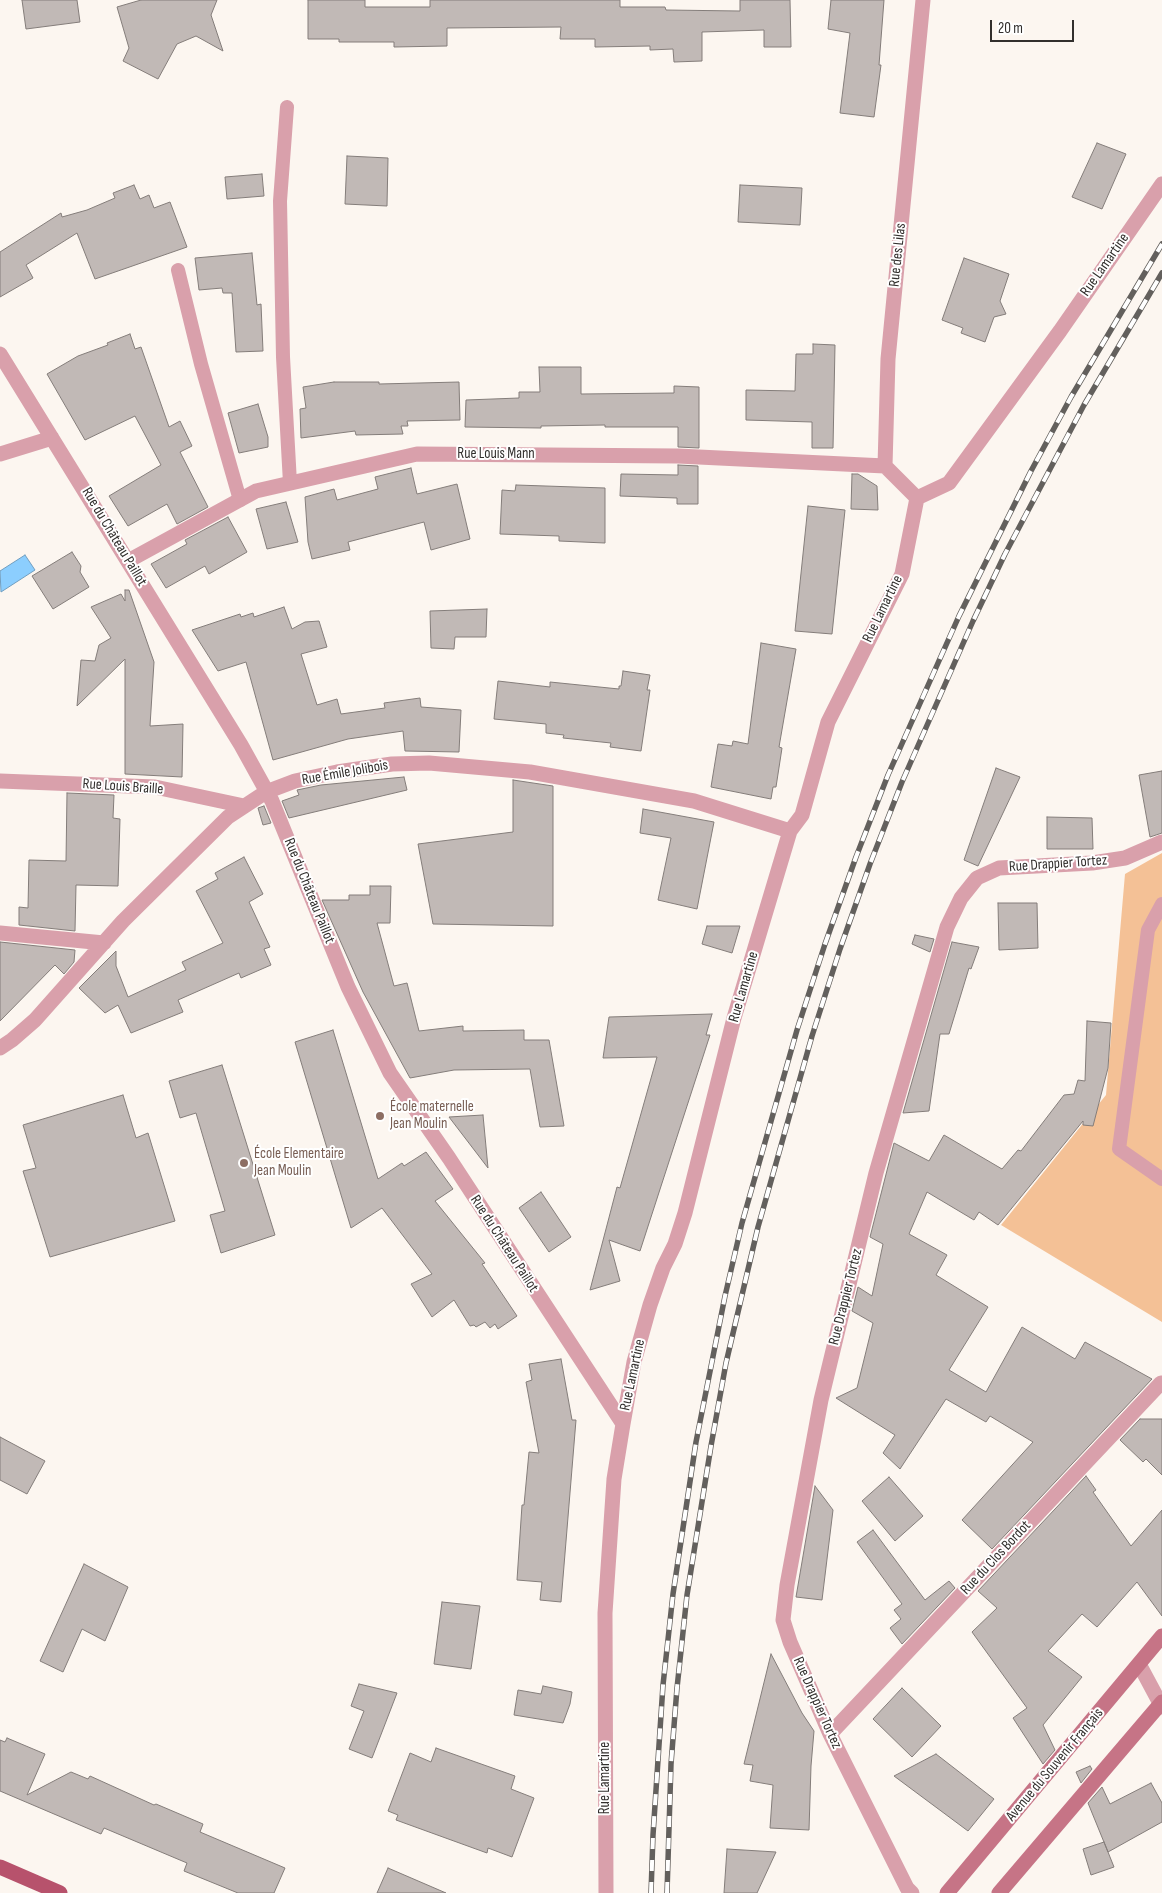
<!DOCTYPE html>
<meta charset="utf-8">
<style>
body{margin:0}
#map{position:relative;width:1162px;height:1893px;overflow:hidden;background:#fcf6f0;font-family:"Sofia Sans Condensed",sans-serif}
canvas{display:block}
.scale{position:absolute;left:990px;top:20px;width:84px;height:22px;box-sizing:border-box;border:2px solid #322f2d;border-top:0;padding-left:6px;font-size:15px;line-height:18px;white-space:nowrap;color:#322f2d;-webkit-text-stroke:4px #fff;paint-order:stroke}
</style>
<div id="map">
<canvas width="1162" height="1893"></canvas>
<div class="scale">20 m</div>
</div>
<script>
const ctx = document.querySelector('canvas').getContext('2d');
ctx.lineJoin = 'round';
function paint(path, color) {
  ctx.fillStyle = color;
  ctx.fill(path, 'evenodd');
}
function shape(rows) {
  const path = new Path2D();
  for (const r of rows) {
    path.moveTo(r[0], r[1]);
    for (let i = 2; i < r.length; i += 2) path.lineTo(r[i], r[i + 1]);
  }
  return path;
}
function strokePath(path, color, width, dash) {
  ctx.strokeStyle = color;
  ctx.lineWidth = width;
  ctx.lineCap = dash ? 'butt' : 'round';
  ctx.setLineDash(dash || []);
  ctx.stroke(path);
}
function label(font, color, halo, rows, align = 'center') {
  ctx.font = font + ' "Sofia Sans Condensed",sans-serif';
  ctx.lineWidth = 4;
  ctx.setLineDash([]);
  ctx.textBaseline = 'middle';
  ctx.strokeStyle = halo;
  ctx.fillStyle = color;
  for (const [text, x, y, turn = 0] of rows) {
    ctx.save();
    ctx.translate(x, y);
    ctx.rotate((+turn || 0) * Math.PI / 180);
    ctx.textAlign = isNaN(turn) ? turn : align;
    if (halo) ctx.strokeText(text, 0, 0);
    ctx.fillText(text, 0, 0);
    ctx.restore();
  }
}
paint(shape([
 [1162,853,1162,1322,1001,1225,1106,1095,1125,874]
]), '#f4c196');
const water = shape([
 [25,555,35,570,1,592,0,571,25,555]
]);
paint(water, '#8ccefe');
strokePath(water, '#719ebf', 1);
const building = shape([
 [22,0,77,0,80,22,26,29,22,0],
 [141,0,217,0,211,15,223,51,196,36,177,44,158,79,123,61,129,48,117,7,141,0],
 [308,0,365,0,365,7,430,7,430,0,620,0,620,7,665,7,666,10,740,11,740,0,790,0,791,47,764,47,764,30,702,32,702,61,674,62,673,49,650,50,650,46,595,47,595,39,560,39,561,27,447,28,447,46,394,47,394,42,339,42,339,39,308,39,308,0],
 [831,0,884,0,879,65,881,65,874,117,840,113,850,33,828,29,831,0],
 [1097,143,1126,154,1102,209,1072,197,1097,143],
 [347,156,388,158,387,206,345,204,347,156],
 [262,174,264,196,227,199,225,177,262,174],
 [134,185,140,199,149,195,154,208,170,202,187,247,95,279,77,233,26,265,33,278,0,297,0,252,61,213,62,217,87,210,115,198,113,193,134,185],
 [740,185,802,188,800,225,738,222,740,185],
 [252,253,257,305,261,304,263,351,236,352,232,293,223,293,222,288,199,290,195,258,252,253],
 [964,258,1009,274,1000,301,1006,314,994,317,985,342,961,333,963,328,942,320,964,258],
 [130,334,135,349,141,347,169,427,180,421,192,446,180,452,208,507,177,524,167,504,128,526,109,496,161,465,135,416,85,440,47,374,78,356,108,345,107,343,130,334],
 [813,344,835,345,833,448,812,448,812,422,746,420,746,390,795,391,796,354,813,354,813,344],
 [539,367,581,367,581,394,674,393,674,386,699,387,699,448,678,447,678,427,605,427,605,425,541,426,541,428,465,427,466,400,519,398,519,392,540,392,539,367],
 [334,382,379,382,379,384,459,382,460,420,407,421,408,426,401,426,403,434,356,435,355,431,301,438,300,409,306,408,303,387,334,382],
 [258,404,268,437,268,447,239,453,228,413,258,404],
 [678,465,698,466,698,504,677,504,677,498,620,496,621,474,678,475,678,465],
 [411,468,417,494,457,484,470,539,431,550,424,522,348,542,350,550,312,559,308,542,305,497,334,489,337,500,378,489,375,477,411,468],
 [852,474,858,474,877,486,878,510,851,509,852,474],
 [516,485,605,488,605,543,559,541,559,536,500,534,502,490,515,491,516,485],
 [286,502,298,542,267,549,256,509,286,502],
 [808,506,845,510,832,634,795,631,808,506],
 [228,517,247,552,209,574,205,566,166,588,151,564,187,544,185,540,228,517],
 [72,552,81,566,80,572,89,587,53,609,32,576,72,552],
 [125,590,129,590,154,662,150,726,183,724,182,777,125,774,125,659,77,706,81,660,95,661,99,645,111,638,91,607,121,594,125,601,125,590],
 [284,607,292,629,305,622,319,621,327,647,301,654,317,705,337,699,341,714,385,708,384,703,420,698,421,707,461,710,459,752,405,751,403,731,348,739,273,760,246,662,218,671,192,630,240,614,241,617,253,613,254,617,284,607],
 [487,609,486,637,455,637,454,649,431,648,430,611,487,609],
 [761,643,796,649,779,747,782,748,776,787,773,787,771,799,711,787,718,744,732,746,733,741,748,744,761,643],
 [623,671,650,675,647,690,650,690,641,751,610,747,611,743,563,738,564,735,546,733,546,724,494,719,498,681,550,687,550,682,619,689,619,686,621,686,623,671],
 [996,768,1020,777,978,866,964,860,996,768],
 [1162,771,1162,833,1150,837,1139,775,1162,771],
 [404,777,407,790,289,818,282,801,299,795,297,790,321,785,404,777],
 [513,780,553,786,553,926,433,924,418,844,513,832,513,780],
 [67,793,114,795,113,818,120,819,118,886,76,885,75,931,19,925,19,907,28,908,29,860,66,861,67,793],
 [264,806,271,823,263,825,258,808,264,806],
 [643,809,714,822,697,909,658,900,671,838,640,833,643,809],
 [1047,817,1092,818,1093,849,1047,849,1047,817],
 [244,857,263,894,249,902,270,947,264,949,271,965,241,978,239,973,178,1000,183,1012,131,1033,118,1005,105,1013,79,988,116,951,116,966,128,997,186,970,182,962,223,943,196,891,218,879,215,873,244,857],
 [370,886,391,886,390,923,377,923,394,986,407,983,419,1031,463,1026,463,1031,524,1030,524,1040,549,1040,564,1126,540,1127,530,1069,454,1070,410,1078,363,992,322,900,349,900,349,895,370,895,370,886],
 [998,903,1037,903,1038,948,999,950,998,903],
 [707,926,740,926,732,953,702,944,707,926],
 [915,935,934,939,930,952,912,944,915,935],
 [0,942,75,950,74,962,64,974,55,965,0,1021,0,942],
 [952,942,979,947,971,969,969,968,949,1034,940,1034,929,1111,903,1113,952,942],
 [712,1014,706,1035,710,1035,640,1251,609,1240,620,1281,590,1290,617,1187,620,1188,657,1057,603,1058,609,1017,712,1014],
 [1087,1021,1111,1023,1108,1068,1093,1126,1083,1125,1083,1121,998,1225,979,1212,974,1220,927,1192,909,1234,947,1255,936,1275,988,1307,949,1370,986,1392,1022,1327,1075,1359,1085,1342,1152,1379,992,1549,962,1520,1033,1442,990,1416,986,1422,946,1399,900,1469,883,1453,895,1435,836,1398,857,1388,873,1323,852,1311,858,1287,872,1296,883,1244,870,1237,894,1143,929,1161,944,1135,1002,1169,1018,1150,1021,1151,1064,1095,1074,1094,1078,1080,1085,1081,1087,1021],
 [333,1030,378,1179,402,1163,404,1166,426,1152,453,1189,435,1201,485,1263,482,1264,517,1316,498,1329,495,1324,490,1328,485,1322,476,1327,474,1325,470,1326,454,1300,432,1317,411,1284,432,1274,382,1208,351,1228,295,1042,333,1030],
 [222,1065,275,1235,221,1253,210,1215,225,1211,196,1113,180,1118,169,1081,222,1065],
 [123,1095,136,1138,148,1133,175,1221,50,1257,23,1171,36,1168,23,1125,123,1095],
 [483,1115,488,1168,449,1117,483,1115],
 [541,1192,571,1237,549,1252,519,1208,541,1192],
 [561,1359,572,1420,576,1420,561,1602,540,1600,542,1582,517,1580,522,1505,524,1505,529,1452,539,1453,526,1382,532,1380,529,1364,561,1359],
 [1140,1419,1162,1419,1162,1475,1146,1459,1143,1462,1120,1440,1140,1419],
 [0,1437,45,1461,27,1494,0,1480,0,1437],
 [1086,1476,1096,1490,1093,1492,1131,1546,1162,1510,1162,1616,1137,1582,1097,1627,1082,1614,1048,1651,1082,1677,1043,1725,1055,1750,1043,1764,1013,1718,1027,1708,972,1632,997,1608,978,1591,1086,1476],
 [889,1477,923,1516,895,1541,862,1501,889,1477],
 [815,1486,833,1510,822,1600,796,1597,815,1486],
 [873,1530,925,1600,949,1581,955,1588,902,1644,890,1628,901,1619,894,1610,902,1604,857,1542,873,1530],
 [84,1564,128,1587,105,1641,82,1629,63,1672,40,1661,84,1564],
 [442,1602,480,1606,471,1669,434,1664,442,1602],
 [771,1654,802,1713,814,1731,811,1766,809,1830,770,1828,773,1785,750,1781,753,1765,744,1764,771,1654],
 [359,1684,397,1693,372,1758,349,1749,364,1711,351,1706,359,1684],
 [543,1686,572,1692,570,1704,563,1723,514,1715,518,1690,541,1694,543,1686],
 [902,1688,941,1726,912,1757,873,1719,902,1688],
 [7,1738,45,1754,27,1795,71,1772,88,1779,90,1776,154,1805,156,1804,203,1824,200,1832,285,1868,274,1893,238,1893,184,1871,187,1863,104,1828,101,1834,0,1791,0,1740,5,1742,7,1738],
 [436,1748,515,1776,511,1789,534,1798,512,1857,488,1848,487,1853,396,1820,398,1815,388,1811,410,1753,431,1762,436,1748],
 [936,1754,994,1799,968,1831,894,1776,936,1754],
 [1090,1766,1092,1769,1081,1783,1076,1772,1090,1766],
 [1151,1783,1162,1803,1162,1822,1108,1852,1088,1803,1102,1787,1110,1804,1151,1783],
 [1104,1842,1114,1867,1091,1875,1083,1849,1104,1842],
 [727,1849,776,1852,757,1893,724,1893,727,1849],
 [388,1868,446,1893,377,1893,388,1868]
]);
paint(building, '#c1b9b6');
strokePath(building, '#847d7a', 1);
strokePath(shape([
 [287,107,280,201,283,357,290,483],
 [178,270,201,364,240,500],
 [1162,904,1148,930,1119,1149,1162,1179]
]), '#d9a0ab', 14);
strokePath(shape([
 [0,354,241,745,272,801,348,987,390,1073,449,1158,623,1424],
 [0,454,52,438],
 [917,498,885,466,888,359,923,0],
 [128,561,256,491,417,454,678,456,885,466],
 [0,781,155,787,244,806],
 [0,933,104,943],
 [0,1048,12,1040,35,1020,123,921,228,817,266,792,295,781,337,772,392,764,429,763,530,772,694,801,790,831],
 [1139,1664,1162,1707],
 [830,1734,1161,1383],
 [606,1893,605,1613,614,1479,623,1424,634,1362,650,1305,663,1268,675,1244,685,1213,734,1018,790,831,802,815,828,722,902,574,917,498,949,483,1060,331,1162,184],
 [912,1893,907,1888,830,1734,790,1642,783,1620,787,1585,821,1400,876,1173,947,927,961,898,977,878,999,868,1092,863,1125,858,1162,842]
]), '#d9a0ab', 15);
strokePath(shape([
 [947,1893,1162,1636],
 [999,1893,1162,1702]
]), '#c67486', 15);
strokePath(shape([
 [0,1867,60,1893]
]), '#b7526c', 15);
const rail = shape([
 [651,1893,653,1835,663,1685,673,1594,696,1442,725,1296,742,1223,797,1030,825,944,856,857,888,775,959,616,1031,471,1071,397,1162,244],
 [667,1893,671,1764,677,1688,687,1595,711,1446,726,1363,758,1227,812,1036,840,949,870,864,902,782,973,621,1005,554,1084,405,1162,273]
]);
strokePath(rail, '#63605d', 5.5);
strokePath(rail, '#fff', 4, [11]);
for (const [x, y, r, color] of [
 [380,1116,5,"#8d6e63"],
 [244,1163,5,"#8d6e63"]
]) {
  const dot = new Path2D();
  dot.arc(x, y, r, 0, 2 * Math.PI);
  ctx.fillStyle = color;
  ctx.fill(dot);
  strokePath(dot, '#fff', 2);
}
label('15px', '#322f2d', '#fff', [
 ["Rue des Lilas",898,255,-84],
 ["Rue Lamartine",1105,265,-55],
 ["Rue Louis Mann",496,454],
 ["Rue du Château Paillot",114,537,59],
 ["Rue Lamartine",883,609,-64],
 ["Rue Émile Jolibois",345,773,-10],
 ["Rue Louis Braille",123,787,4],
 ["Rue Drappier Tortez",1058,864,-4],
 ["Rue du Château Paillot",309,891,68],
 ["Rue Lamartine",744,987,-74],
 ["Rue du Château Paillot",504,1244,57],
 ["Rue Drappier Tortez",846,1297,-76],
 ["Rue Lamartine",633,1375,-78],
 ["Rue du Clos Bordot",996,1558,-47],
 ["Rue Drappier Tortez",817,1703,66],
 ["Avenue du Souvenir Français",1055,1765,-50],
 ["Rue Lamartine",605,1778,-90]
]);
label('15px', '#785e54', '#fff', [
 ["École maternelle",390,1107],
 ["Jean Moulin",390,1124],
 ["École Elementaire",254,1154],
 ["Jean Moulin",254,1171]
], 'left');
</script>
